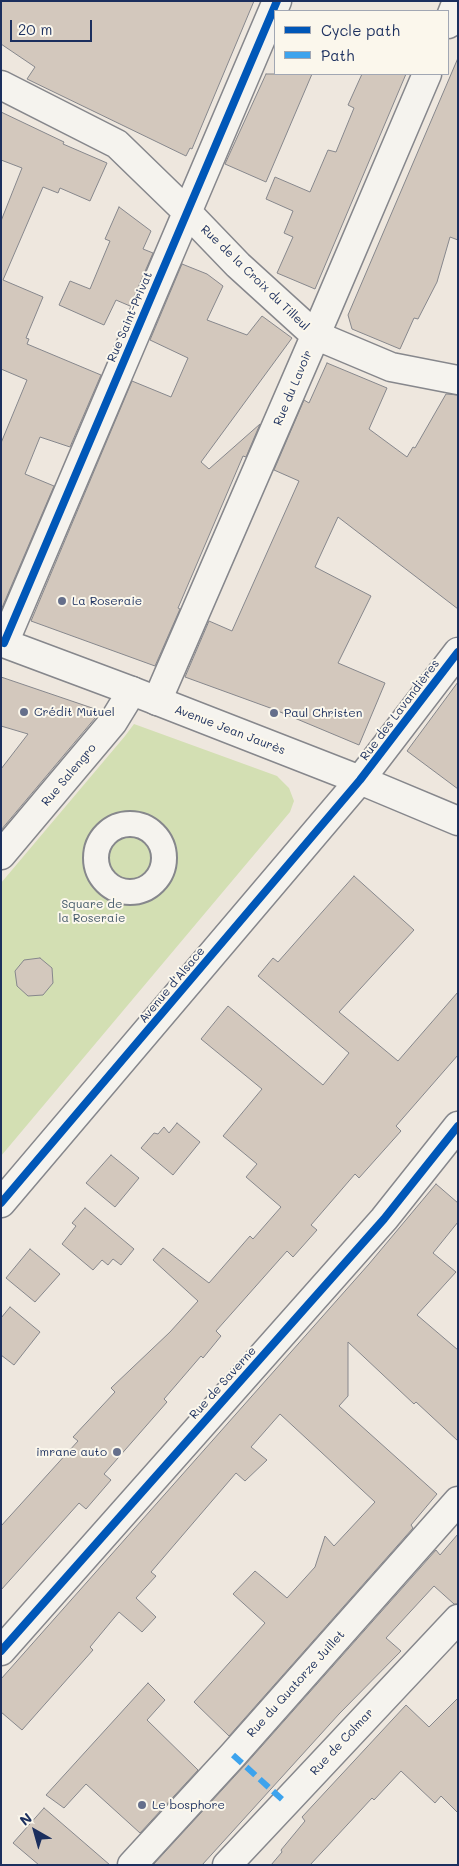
<!DOCTYPE html>
<meta charset="utf-8">
<style>
body{margin:0}
#map{position:relative;width:459px;height:1866px;overflow:hidden;background:#eee7de;font-family:Mali,sans-serif}
canvas{display:block}
.frame{position:absolute;inset:0;border:2px solid #1b2f5e;pointer-events:none}
.legend{position:absolute;left:274px;top:10px;width:175px;height:65px;box-sizing:border-box;background:#fbf7ec;border:1px solid #a1a7b3;margin:0;padding:6px 9px;list-style:none;font-size:15px;color:#1b2f5e}
.legend li{display:flex;align-items:center;gap:10px;height:25px}
.legend b{width:25px;border:1px solid #a1a7b3}
.north{position:absolute;left:10px;top:1806px;width:50px;height:50px;-webkit-text-stroke:4px #fbf7ec;paint-order:stroke;rotate:322deg;font-size:14px;font-weight:700;line-height:20px;text-align:center;color:#1b2f5e}
.north::after{content:'';display:block;margin:auto;width:18px;height:22px;background:#1b2f5e;clip-path:polygon(50% 0,100% 100%,50% 72%,0 100%)}
.scale{position:absolute;left:10px;top:20px;width:82px;height:22px;box-sizing:border-box;border:2px solid #1b2f5e;border-top:0;padding-left:6px;font-size:15px;line-height:18px;white-space:nowrap;color:#1b2f5e;-webkit-text-stroke:4px #fbf7ec;paint-order:stroke}
</style>
<div id="map">
<canvas width="459" height="1866"></canvas>
<div class="frame"></div>
<ul class="legend">
<li><b style="height:6px;background:#0057b8"></b>Cycle path</li>
<li><b style="height:6px;background:#3da3ed"></b>Path</li>
</ul>
<div class="north">N</div>
<div class="scale">20 m</div>
</div>
<script>
const ctx = document.querySelector('canvas').getContext('2d');
ctx.lineJoin = 'round';
function paint(path, color) {
  ctx.fillStyle = color;
  ctx.fill(path, 'evenodd');
}
function shape(rows) {
  const path = new Path2D();
  for (const r of rows) {
    if (r.length === 3) {
      path.moveTo(r[0] + r[2], r[1]);
      path.arc(r[0], r[1], r[2], 0, 2 * Math.PI);
      continue;
    }
    path.moveTo(r[0], r[1]);
    for (let i = 2; i < r.length; i += 2) path.lineTo(r[i], r[i + 1]);
  }
  return path;
}
function strokePath(path, color, width, dash) {
  ctx.strokeStyle = color;
  ctx.lineWidth = width;
  ctx.lineCap = dash ? 'butt' : 'round';
  ctx.setLineDash(dash || []);
  ctx.stroke(path);
}
function label(font, color, halo, rows, align = 'center') {
  ctx.font = font + ' Mali,sans-serif';
  ctx.lineWidth = 4;
  ctx.setLineDash([]);
  ctx.textBaseline = 'middle';
  ctx.strokeStyle = halo;
  ctx.fillStyle = color;
  for (const [text, x, y, turn = 0] of rows) {
    ctx.save();
    ctx.translate(x, y);
    ctx.rotate((+turn || 0) * Math.PI / 180);
    ctx.textAlign = isNaN(turn) ? turn : align;
    if (halo) ctx.strokeText(text, 0, 0);
    ctx.fillText(text, 0, 0);
    ctx.restore();
  }
}
paint(shape([
 [134,724,277,776,289,788,294,801,290,812,1,1156,1,883,125,736]
]), '#d3dfb3');
const building = shape([
 [1,1,254,1,192,149,190,148,186,156,27,79,35,67,1,44,1,1],
 [458,58,458,240,450,237,437,282,418,319,414,318,400,349,352,329,348,315,458,58],
 [266,74,312,74,266,182,225,164,266,74],
 [362,74,406,74,315,289,277,273,293,237,284,233,293,211,266,199,275,177,310,192,328,150,336,152,354,108,348,105,362,74],
 [1,112,64,142,63,144,107,163,90,201,60,188,58,193,43,187,3,280,43,297,26,338,29,339,27,344,101,375,70,447,40,437,25,474,54,486,1,610,1,443,27,380,1,369,1,221,22,168,1,160,1,112],
 [119,207,151,231,143,249,153,253,130,306,116,300,104,325,59,305,70,281,90,289,110,241,105,239,119,207],
 [182,264,207,274,223,286,207,320,247,335,262,316,292,338,201,462,209,469,260,424,246,457,243,456,178,608,180,609,155,666,31,621,132,381,171,397,188,358,150,340,182,264],
 [327,363,387,388,369,429,407,457,413,447,415,448,446,394,458,395,458,609,338,517,315,567,371,596,338,663,385,683,359,745,273,709,185,677,209,621,232,631,299,481,274,470,304,400,309,403,327,363],
 [1,677,101,711,1,830,1,769,28,734,1,726,1,677],
 [458,682,458,789,407,751,458,682],
 [354,876,414,930,339,1012,398,1061,458,992,458,1055,396,1126,401,1131,359,1178,355,1174,311,1225,317,1230,293,1257,287,1251,216,1331,221,1336,203,1358,201,1356,164,1399,167,1402,104,1474,111,1480,86,1509,79,1503,1,1590,1,1526,78,1441,73,1437,115,1392,111,1388,170,1332,198,1301,153,1260,163,1248,209,1283,250,1236,253,1239,281,1207,246,1177,257,1164,223,1136,262,1089,201,1039,228,1006,323,1085,349,1053,258,976,273,958,278,962,354,876],
 [40,958,52,968,53,983,43,995,28,996,17,986,15,971,24,960,40,958],
 [177,1123,200,1142,173,1175,141,1148,154,1133,158,1134,164,1127,169,1133,177,1123],
 [111,1155,139,1178,115,1207,86,1183,111,1155],
 [436,1184,458,1203,458,1222,433,1253,456,1272,417,1315,458,1350,458,1441,416,1402,414,1404,348,1342,348,1396,339,1406,437,1494,411,1525,413,1528,229,1736,194,1702,265,1623,233,1594,255,1571,287,1598,315,1567,325,1536,334,1546,375,1502,280,1414,251,1447,267,1460,245,1481,236,1473,151,1572,156,1576,136,1598,156,1617,142,1632,119,1612,90,1647,93,1650,22,1730,1,1712,1,1679,369,1264,436,1184],
 [85,1208,134,1249,121,1265,113,1259,108,1265,102,1260,93,1270,62,1244,76,1226,72,1223,85,1208],
 [30,1249,60,1274,35,1302,6,1278,30,1249],
 [10,1307,40,1332,14,1365,1,1355,1,1318,10,1307],
 [458,1534,458,1604,454,1604,434,1586,386,1638,401,1651,339,1714,202,1865,153,1865,245,1765,436,1550,440,1555,458,1534],
 [148,1683,165,1700,147,1720,198,1770,140,1833,86,1784,64,1808,46,1795,148,1683],
 [458,1698,458,1813,441,1796,435,1803,401,1771,374,1800,372,1798,310,1865,271,1865,282,1852,281,1850,305,1821,302,1817,406,1705,429,1727,458,1698],
 [44,1808,110,1865,39,1865,13,1843,44,1808]
]);
paint(building, '#d3c8bd');
strokePath(building, '#86878c', 1);
const pedestrian = shape([
 [130,858,34]
]);
const minor = shape([
 [448,24,457,1],
 [1,85,117,144,186,211,238,265,315,335,391,367,458,380],
 [4,643,277,1],
 [157,701,326,311,427,74],
 [1,855,113,722,132,691],
 [1,1203,360,780,458,652],
 [1,1651,384,1219,458,1126],
 [132,1865,233,1755,458,1501],
 [227,1865,458,1619]
]);
const secondary = shape([
 [1,642,132,691,360,780,458,821]
]);
strokePath(pedestrian, '#86878c', 28);
strokePath(minor, '#86878c', 31);
strokePath(secondary, '#86878c', 31);
strokePath(pedestrian, '#f5f3ee', 24);
strokePath(minor, '#f5f3ee', 28);
strokePath(secondary, '#f5f3ee', 28);
strokePath(shape([
 [233,1755,285,1802]
]), '#3da3ed', 6, [12, 6]);
strokePath(shape([
 [4,643,277,1],
 [1,1203,360,780,458,652],
 [1,1651,384,1219,458,1126]
]), '#0057b8', 8);
for (const [x, y, r, color] of [
 [62,601,5,"#656f8b"],
 [24,712,5,"#656f8b"],
 [274,713,5,"#656f8b"],
 [117,1452,5,"#656f8b"],
 [142,1805,5,"#656f8b"]
]) {
  const dot = new Path2D();
  dot.arc(x, y, r, 0, 2 * Math.PI);
  ctx.fillStyle = color;
  ctx.fill(dot);
  strokePath(dot, '#fbf7ec', 2);
}
label('12px', '#1b2f5e', '#fbf7ec', [
 ["Rue de la Croix du Tilleul",255,278,44],
 ["Rue Saint-Privat",130,317,-67],
 ["Rue du Lavoir",293,388,-67],
 ["Rue des Lavandières",400,710,-53],
 ["Avenue Jean Jaurès",230,730,21],
 ["Rue Salengro",69,775,-50],
 ["Avenue d'Alsace",172,985,-50],
 ["Rue de Saverne",223,1383,-48],
 ["Rue du Quatorze Juillet",296,1684,-48],
 ["Rue de Colmar",342,1742,-47]
]);
label('12px', '#1b2f5e', '#fbf7ec', [
 ["La Roseraie",72,601],
 ["Crédit Mutuel",34,712],
 ["Paul Christen",284,713],
 ["imrane auto",107,1452,"right"],
 ["Le bosphore",152,1805]
], 'left');
label('12px', '#445a6a', '#fbf7ec', [
 ["Square de",92,904],
 ["la Roseraie",92,918]
]);
</script>
